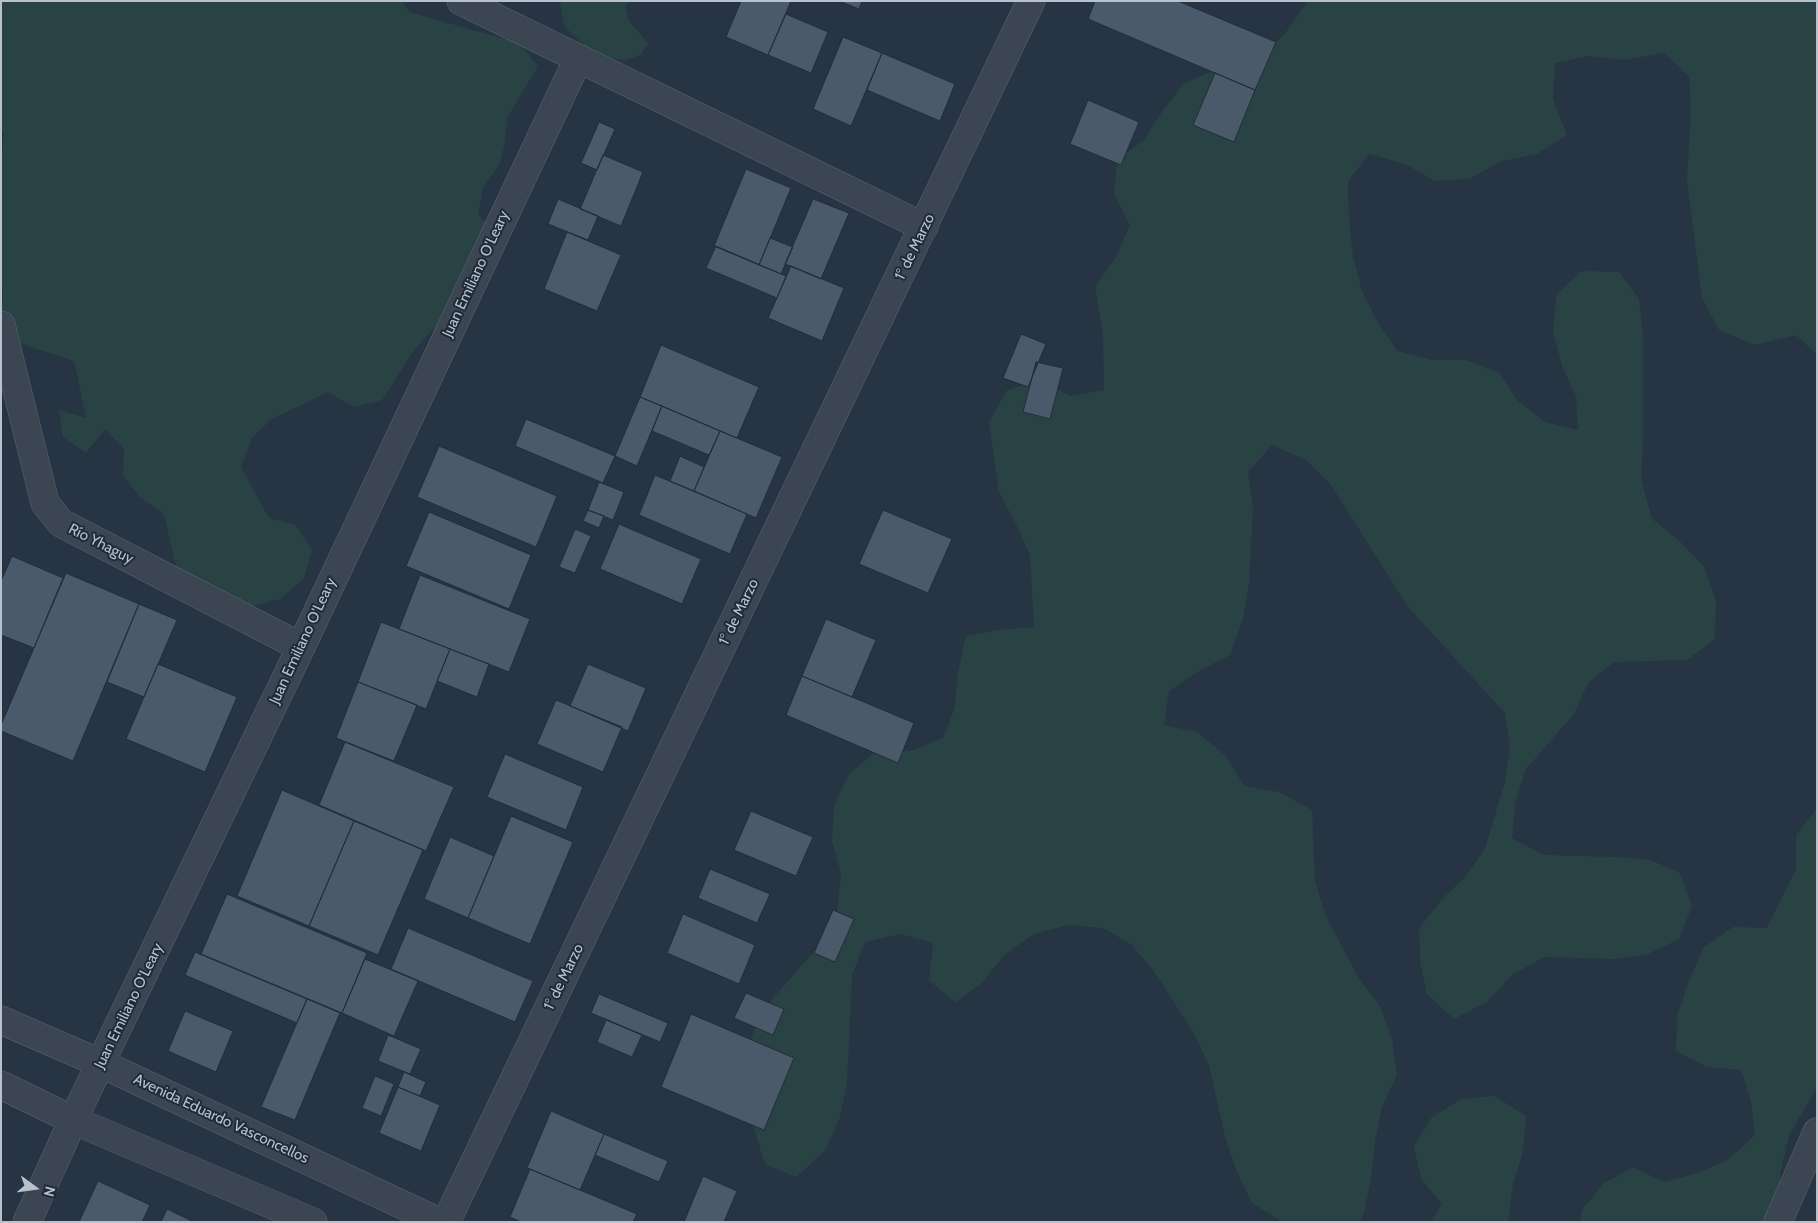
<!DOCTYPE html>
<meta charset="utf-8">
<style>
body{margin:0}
#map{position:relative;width:1818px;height:1223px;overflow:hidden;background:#273444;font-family:Cabin,sans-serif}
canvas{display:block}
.frame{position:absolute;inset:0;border:2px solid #b9c1cd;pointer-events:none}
.north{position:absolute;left:10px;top:1163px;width:50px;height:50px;-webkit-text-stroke:4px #202b39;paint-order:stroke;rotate:104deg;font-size:14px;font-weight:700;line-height:20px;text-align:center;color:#b9c1cd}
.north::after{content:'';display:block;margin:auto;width:18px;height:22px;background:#b9c1cd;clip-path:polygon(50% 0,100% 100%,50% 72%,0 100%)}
</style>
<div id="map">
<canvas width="1818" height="1223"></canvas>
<div class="frame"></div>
<div class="north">N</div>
</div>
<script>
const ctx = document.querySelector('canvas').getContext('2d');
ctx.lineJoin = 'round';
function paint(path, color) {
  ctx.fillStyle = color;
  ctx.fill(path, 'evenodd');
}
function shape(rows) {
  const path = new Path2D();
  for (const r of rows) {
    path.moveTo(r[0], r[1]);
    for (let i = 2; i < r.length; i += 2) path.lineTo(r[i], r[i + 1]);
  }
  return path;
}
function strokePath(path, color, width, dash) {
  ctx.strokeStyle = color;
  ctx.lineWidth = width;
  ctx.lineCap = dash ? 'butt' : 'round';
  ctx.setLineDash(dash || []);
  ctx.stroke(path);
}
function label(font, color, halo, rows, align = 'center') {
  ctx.font = font + ' Cabin,sans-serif';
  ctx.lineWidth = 4;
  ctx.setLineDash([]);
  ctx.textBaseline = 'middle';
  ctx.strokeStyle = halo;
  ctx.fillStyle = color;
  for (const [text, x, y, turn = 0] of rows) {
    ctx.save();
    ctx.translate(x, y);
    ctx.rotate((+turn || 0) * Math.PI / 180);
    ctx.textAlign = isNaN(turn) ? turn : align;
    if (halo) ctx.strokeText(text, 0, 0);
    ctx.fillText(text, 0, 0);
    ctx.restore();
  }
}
paint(shape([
 [1,1,402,1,409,12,519,43,538,66,508,116,504,147,500,163,483,187,478,215,500,235,458,311,434,328,414,350,382,400,354,407,328,392,272,419,252,438,241,467,269,518,295,525,312,549,304,579,280,599,253,606,224,601,176,567,164,514,141,498,123,476,124,449,105,429,86,453,63,437,59,410,86,418,74,361,18,343,1,321,3,292,1,286,1,164,4,133,1,133],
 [560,1,629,1,625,7,629,21,648,43,641,55,626,60,613,59,585,46,564,26],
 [1308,1,1817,1,1817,355,1796,335,1755,345,1719,330,1702,298,1687,181,1691,110,1689,76,1664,53,1624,60,1589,56,1555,63,1553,99,1567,135,1537,154,1502,161,1469,179,1435,181,1405,164,1369,154,1348,181,1349,219,1353,256,1362,291,1377,321,1397,351,1432,360,1466,360,1499,373,1518,401,1545,422,1578,430,1576,396,1562,366,1553,332,1556,295,1582,271,1619,272,1639,299,1643,336,1643,444,1641,479,1652,519,1678,539,1704,567,1716,601,1715,639,1687,660,1614,662,1588,683,1574,714,1526,769,1515,803,1512,838,1544,855,1616,857,1651,860,1680,873,1692,906,1679,939,1648,954,1614,959,1544,957,1512,975,1487,1002,1454,1019,1427,994,1420,962,1419,929,1441,900,1465,877,1485,849,1505,782,1510,747,1505,713,1408,607,1331,485,1306,460,1272,445,1248,472,1253,509,1249,584,1243,619,1230,655,1199,671,1169,691,1164,725,1197,732,1226,756,1244,786,1279,792,1312,810,1315,881,1325,914,1359,979,1380,1006,1392,1039,1397,1075,1382,1107,1375,1141,1371,1179,1364,1213,1360,1222,1282,1222,1252,1203,1237,1172,1225,1137,1209,1065,1193,1032,1154,971,1132,945,1103,928,1068,925,1034,934,1005,954,983,982,956,1002,929,981,933,943,900,934,865,942,852,975,847,1083,840,1117,825,1151,796,1177,765,1164,754,1129,747,1094,746,1059,755,1027,774,997,824,940,837,910,841,874,832,841,834,806,848,775,875,752,911,751,943,738,955,707,958,672,966,636,998,630,1034,627,1030,555,1015,522,999,492,989,422,1007,390,1040,381,1070,396,1104,390,1103,332,1095,287,1116,257,1130,225,1114,194,1117,160,1144,140,1162,112,1183,84,1222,67,1257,59,1283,36],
 [1817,808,1817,1088,1789,1135,1780,1175,1780,1211,1777,1222,1580,1222,1582,1210,1603,1184,1633,1167,1664,1182,1698,1173,1729,1159,1755,1135,1751,1101,1741,1070,1707,1067,1676,1051,1677,1016,1690,978,1704,947,1733,927,1767,928,1796,869,1796,835],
 [1495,1096,1526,1116,1523,1151,1513,1184,1508,1222,1430,1222,1442,1205,1421,1178,1414,1147,1431,1118,1461,1099]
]), '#294345');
const building = shape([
 [741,1,791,1,768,55,726,37,741,1],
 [839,1,862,1,859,9,839,1],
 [1095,1,1178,1,1276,42,1255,90,1088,19,1095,1],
 [786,14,828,32,811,73,768,55,786,14],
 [843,37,882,53,851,126,813,109,843,37],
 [882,53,955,84,940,121,867,90,882,53],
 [1215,73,1255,90,1234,142,1193,125,1215,73],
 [1088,100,1139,122,1121,165,1070,144,1088,100],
 [599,122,615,129,597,170,581,163,599,122],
 [603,155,643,172,621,226,580,209,603,155],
 [746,169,791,188,759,265,714,246,746,169],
 [558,199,598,216,588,240,548,224,558,199],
 [813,199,849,213,821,279,785,264,813,199],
 [567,232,621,255,597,311,544,289,567,232],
 [770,238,793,247,781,274,759,265,770,238],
 [716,246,786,276,777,298,706,268,716,246],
 [791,266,844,288,822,341,768,318,791,266],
 [1021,334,1046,344,1028,387,1003,378,1021,334],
 [661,345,759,387,737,438,640,397,661,345],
 [1036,362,1063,368,1050,419,1023,412,1036,362],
 [640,397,662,406,637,466,615,456,640,397],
 [662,406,720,431,709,455,652,431,662,406],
 [526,419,615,456,603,483,515,446,526,419],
 [720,431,782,457,756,518,694,491,720,431],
 [439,446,557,496,536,547,417,497,439,446],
 [680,456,704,467,694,491,670,481,680,456],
 [655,475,747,514,730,554,639,515,655,475],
 [599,482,624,492,613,520,588,510,599,482],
 [588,510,604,516,599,528,583,521,588,510],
 [883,510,952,539,928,593,859,564,883,510],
 [429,512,531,555,509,609,406,566,429,512],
 [619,524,701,559,682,604,600,569,619,524],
 [575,529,591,536,575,573,559,567,575,529],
 [12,556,63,578,34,648,1,635,1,581,12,556],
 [66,573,139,604,73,761,1,731,1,725,66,573],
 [420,575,530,619,509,672,399,629,420,575],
 [139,604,177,620,144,697,107,682,139,604],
 [826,619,876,640,852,697,802,676,826,619],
 [381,622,450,649,426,709,358,682,381,622],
 [450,649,489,664,477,697,437,681,450,649],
 [158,664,237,697,205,772,126,739,158,664],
 [588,664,646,688,628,731,570,706,588,664],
 [802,676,914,723,898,763,786,715,802,676],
 [358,682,417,705,394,761,336,738,358,682],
 [556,700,622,727,603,772,537,744,556,700],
 [345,742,454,787,426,851,319,805,345,742],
 [505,754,583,787,566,830,487,797,505,754],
 [282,790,354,821,309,926,237,896,282,790],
 [751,811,813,837,796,876,734,850,751,811],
 [511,816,573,842,530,944,468,918,511,816],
 [354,821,423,850,378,955,309,926,354,821],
 [450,837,494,856,468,918,424,899,450,837],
 [710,869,770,894,757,923,698,898,710,869],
 [227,894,367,953,342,1013,201,954,227,894],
 [833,910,854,919,835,962,814,953,833,910],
 [683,914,755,945,739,984,667,953,683,914],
 [408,928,533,981,515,1022,391,969,408,928],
 [195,952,307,999,297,1023,185,975,195,952],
 [365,959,418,981,394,1036,342,1013,365,959],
 [746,993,784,1009,773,1035,734,1018,746,993],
 [599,994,668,1023,660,1042,591,1013,599,994],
 [307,999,340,1013,295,1120,261,1107,307,999],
 [185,1011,233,1031,216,1072,168,1051,185,1011],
 [691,1014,794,1058,764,1130,661,1087,691,1014],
 [606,1020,642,1035,632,1057,597,1042,606,1020],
 [388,1035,421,1049,410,1074,378,1061,388,1035],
 [404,1072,426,1082,420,1096,398,1087,404,1072],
 [375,1076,394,1084,381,1116,362,1108,375,1076],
 [398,1087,440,1105,421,1151,379,1133,398,1087],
 [551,1111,604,1134,580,1190,527,1168,551,1111],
 [604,1134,668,1161,659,1182,595,1155,604,1134],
 [530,1169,637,1214,633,1222,521,1222,510,1217,530,1169],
 [703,1176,737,1191,724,1222,684,1222,703,1176],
 [98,1181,150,1205,142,1222,79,1222,98,1181],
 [167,1209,194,1222,161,1222,167,1209]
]);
paint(building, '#4b5a6a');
strokePath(building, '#222d3b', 1);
const minor = shape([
 [461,1,924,227],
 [1,325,45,503,61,523,301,647],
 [27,1222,73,1120,301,647,578,59],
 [446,1222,1031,1],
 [1778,1222,1817,1132]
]);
const tertiary = shape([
 [1,1020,102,1064,439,1222],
 [1,1085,73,1120,313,1222]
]);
strokePath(minor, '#5a6471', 29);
strokePath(tertiary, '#5a6471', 29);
strokePath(minor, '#3c4653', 28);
strokePath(tertiary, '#3c4653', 28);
label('15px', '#b9c1cd', '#202b39', [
 ["1° de Marzo",915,247,-64],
 ["Juan Emiliano O'Leary",476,274,-65],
 ["Río Yhaguy",101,544,27],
 ["1° de Marzo",739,612,-64],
 ["Juan Emiliano O'Leary",303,641,-65],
 ["1° de Marzo",564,977,-64],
 ["Juan Emiliano O'Leary",129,1006,-64],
 ["Avenida Eduardo Vasconcellos",221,1119,25]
]);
</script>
